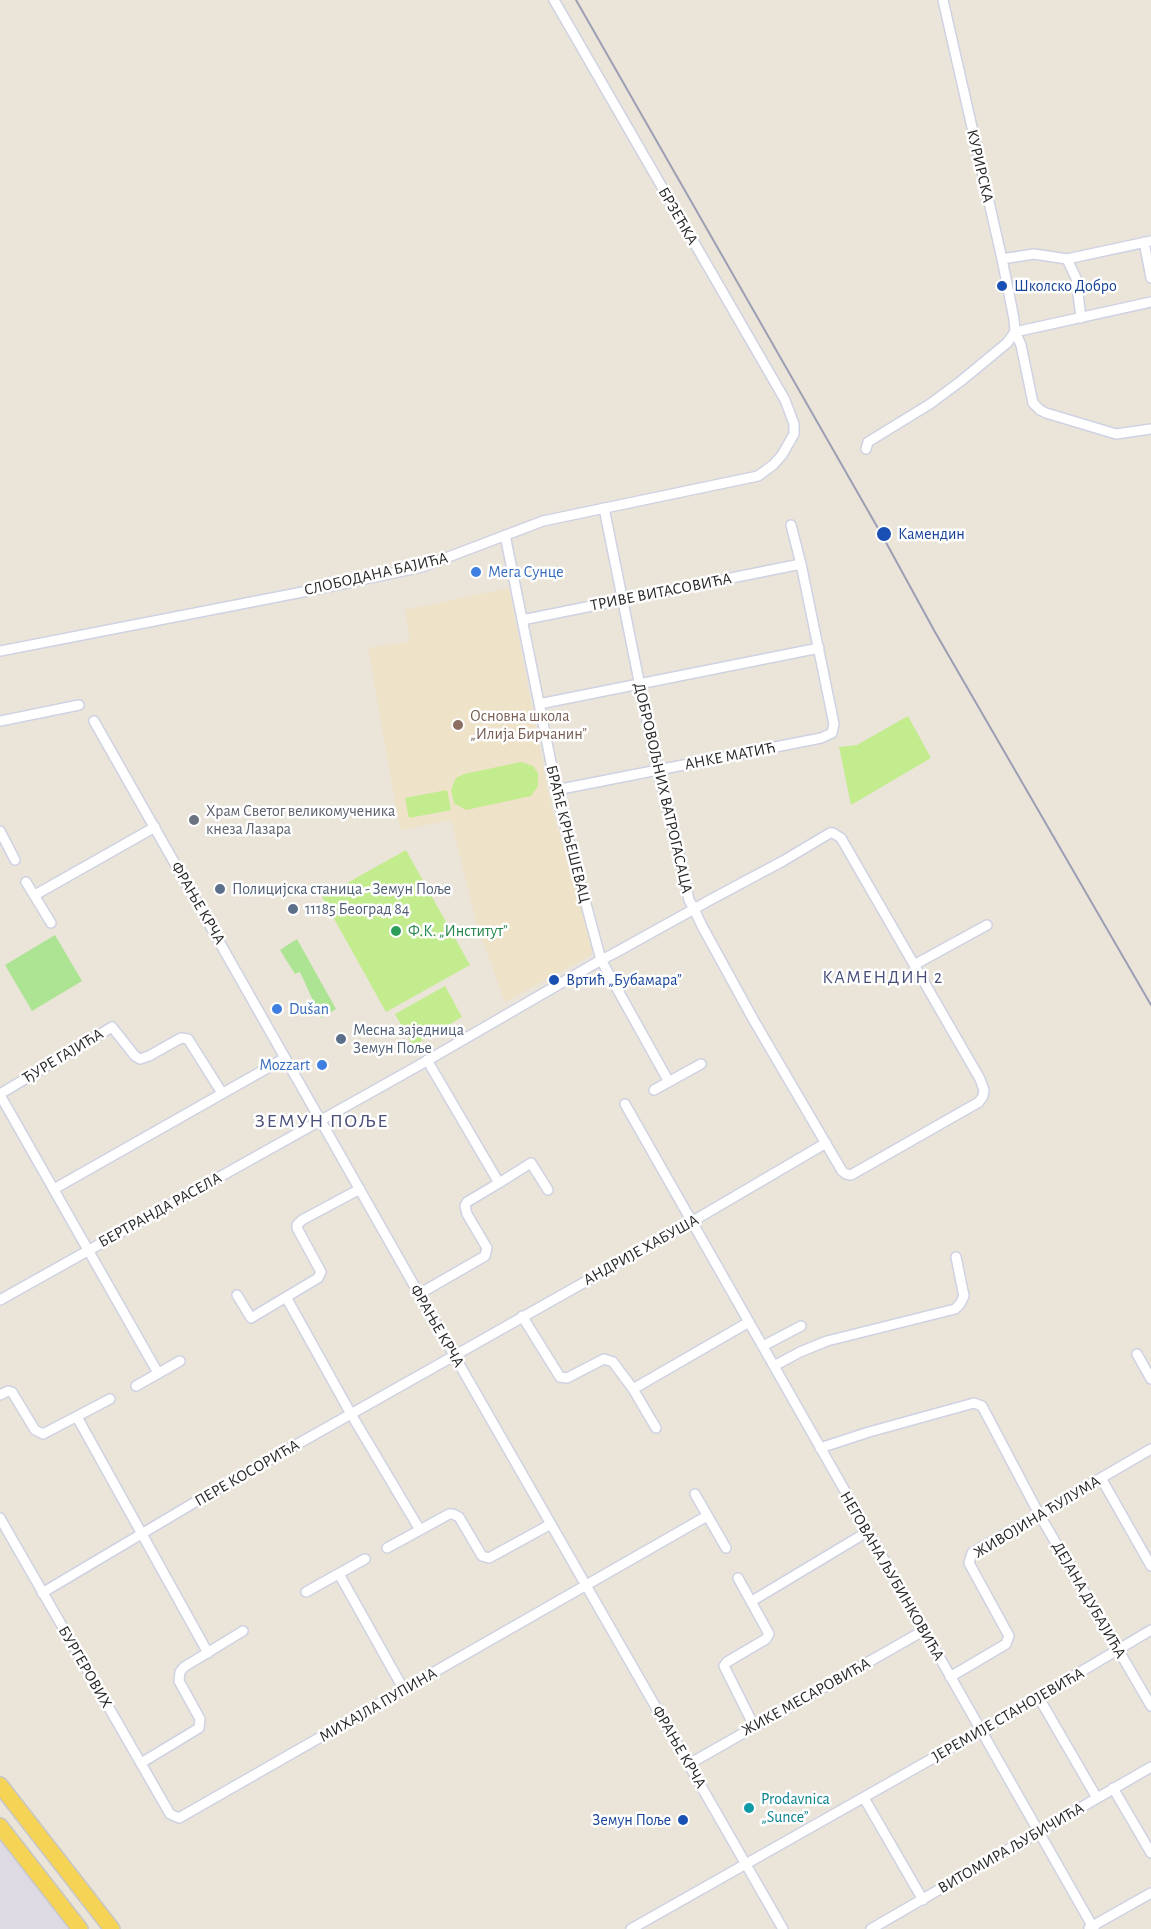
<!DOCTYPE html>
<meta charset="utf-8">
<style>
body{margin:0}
canvas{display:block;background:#ebe4d9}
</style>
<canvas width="1151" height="1929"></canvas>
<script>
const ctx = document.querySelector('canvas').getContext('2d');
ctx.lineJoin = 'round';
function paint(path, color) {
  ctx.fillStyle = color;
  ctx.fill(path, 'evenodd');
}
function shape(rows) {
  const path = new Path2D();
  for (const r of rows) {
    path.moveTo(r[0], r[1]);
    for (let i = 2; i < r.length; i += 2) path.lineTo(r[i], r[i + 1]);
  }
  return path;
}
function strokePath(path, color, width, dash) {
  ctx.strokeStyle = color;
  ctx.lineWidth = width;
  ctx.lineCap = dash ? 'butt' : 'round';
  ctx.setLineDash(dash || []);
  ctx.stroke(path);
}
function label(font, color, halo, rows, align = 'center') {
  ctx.font = font + ' "Alegreya Sans",sans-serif';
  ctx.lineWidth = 5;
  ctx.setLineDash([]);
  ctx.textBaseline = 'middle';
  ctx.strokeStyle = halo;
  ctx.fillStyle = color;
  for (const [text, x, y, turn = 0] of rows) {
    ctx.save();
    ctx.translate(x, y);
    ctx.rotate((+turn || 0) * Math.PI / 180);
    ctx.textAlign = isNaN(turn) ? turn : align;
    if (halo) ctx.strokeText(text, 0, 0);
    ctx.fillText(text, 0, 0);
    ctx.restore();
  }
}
paint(shape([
 [0,1838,72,1929,0,1929]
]), '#dddae3');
paint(shape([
 [509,588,550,802,593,951,589,956,505,1002,477,925,451,820,400,830,368,648,410,641,405,610]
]), '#eee2c8');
paint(shape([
 [55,935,82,981,32,1011,5,965],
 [297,939,336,1009,321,1018,300,972,295,974,280,950]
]), '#ade493');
paint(shape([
 [908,716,931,758,851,805,839,747,857,745],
 [521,762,533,766,538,773,538,786,531,796,466,810,454,803,451,790,456,778,464,774],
 [447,790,451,810,409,818,405,798],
 [406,850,470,965,386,1012,322,897],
 [445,986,462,1017,413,1046,395,1014]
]), '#c2ec8e');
const street = shape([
 [943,0,1002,259,1014,319,1015,332,1021,345,1033,403,1040,410,1046,413,1116,434,1151,429],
 [1144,242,1151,278],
 [1002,259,1034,254,1067,259,1151,241],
 [1067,259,1076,278,1081,318],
 [1015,332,1151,302],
 [866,449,868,442,930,404,961,381,1007,343,1015,332],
 [505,535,560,807,601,960,669,1082],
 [522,620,801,564],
 [0,651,323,588,422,567,543,521,758,476,773,465,782,455,794,434,794,424,785,400,554,0],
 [539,704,819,648],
 [0,721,79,705],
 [94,721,419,1294,783,1929],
 [556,790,821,738,832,733,834,724,801,564,791,525],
 [0,831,15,860],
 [26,882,51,923],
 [35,895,155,827],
 [914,965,987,925],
 [654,1090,701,1064],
 [0,1094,112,1027,135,1056,140,1059,149,1056,181,1038,188,1039,222,1093],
 [0,1095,158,1373],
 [625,1104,1094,1929],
 [499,1183,531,1163,548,1190],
 [54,1189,285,1058],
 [419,1294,485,1256,487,1248,467,1214,465,1206,467,1202,499,1183,427,1060],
 [237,1295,251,1318,318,1278,321,1272,297,1228,297,1225,302,1220,360,1189],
 [286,1297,351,1414,420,1530,449,1514,453,1514,459,1517,482,1556,489,1558,551,1524],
 [0,1300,416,1067,601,960,613,954,694,909,710,900,783,861,830,833,833,833,841,838,980,1079,984,1090,983,1096,979,1102,851,1175,846,1174,842,1171,753,1019,702,926,694,909,689,900,676,838,657,770,604,508],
 [522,1316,560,1377,567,1378,604,1359,613,1362,633,1389,656,1428],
 [763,1346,801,1326],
 [1137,1354,1151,1379],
 [774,1366,800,1352,827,1341,955,1309,960,1304,964,1296,956,1257],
 [136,1386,180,1361],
 [633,1389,749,1322],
 [0,1395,8,1391,12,1392,35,1430,43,1434,110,1399],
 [77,1417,208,1653],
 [820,1448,869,1432,974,1403,982,1406,1039,1514,1151,1706],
 [1101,1478,1151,1566],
 [695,1494,726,1548],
 [0,1518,170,1814,179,1818,707,1516],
 [387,1548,420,1530],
 [339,1574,404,1690],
 [738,1578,769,1634,766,1639,727,1662,724,1666,754,1726],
 [306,1592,365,1559],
 [42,1593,202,1498,693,1221,826,1143],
 [752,1601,867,1532],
 [950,1677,1006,1644,1009,1636,969,1563,972,1553,1151,1449],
 [1039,1698,1097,1798],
 [141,1763,199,1728,200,1719,179,1681,180,1672,184,1667,243,1631],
 [689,1764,923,1631],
 [1113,1788,1151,1853],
 [864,1798,923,1900],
 [1089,1928,1151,1893],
 [631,1929,981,1731,1151,1630],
 [871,1929,1151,1767]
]);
const primary = shape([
 [0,1785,112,1929],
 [0,1826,80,1929]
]);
strokePath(street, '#cfd2e2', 12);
strokePath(primary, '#c7c7c7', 18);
strokePath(street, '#fff', 9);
strokePath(primary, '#f4d355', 15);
strokePath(shape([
 [576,0,883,537,935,632,1151,1005]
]), '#9c9fb4', 2);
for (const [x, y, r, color] of [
 [1002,286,6,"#1a4fb4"],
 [884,534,8,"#1a4fb4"],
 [476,572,6,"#3f7fe0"],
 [458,725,6,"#8d6e63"],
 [194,820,6,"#6b7280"],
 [220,889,6,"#5c6f8a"],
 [293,909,6,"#5c6f8a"],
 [396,931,6,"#2e9e5b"],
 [554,980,6,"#1a4fb4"],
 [277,1009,6,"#3f7fe0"],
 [341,1039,6,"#5c6f8a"],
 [322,1065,6,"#3f7fe0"],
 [749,1808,6,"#0f9aa8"],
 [683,1820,6,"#1a4fb4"]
]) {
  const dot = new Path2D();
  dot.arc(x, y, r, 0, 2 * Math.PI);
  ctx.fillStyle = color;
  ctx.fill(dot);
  strokePath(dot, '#fff', 2);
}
label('16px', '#282828', '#fff', [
 ["КУРИРСКА",980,166,77],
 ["БРЗЕЋКА",678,216,60],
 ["СЛОБОДАНА БАЈИЋА",376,574,-13],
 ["ТРИВЕ ВИТАСОВИЋА",661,592,-11],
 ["АНКЕ МАТИЋ",730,756,-11],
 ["ДОБРОВОЉНИХ ВАТРОГАСАЦА",663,788,77],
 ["БРАЋЕ КРЊЕШЕВАЦ",568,834,76],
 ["ФРАЊЕ КРЧА",198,903,60],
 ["ЂУРЕ ГАЈИЋА",63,1056,-31],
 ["БЕРТРАНДА РАСЕЛА",160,1210,-29],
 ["АНДРИЈЕ ХАБУША",641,1250,-29],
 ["ФРАЊЕ КРЧА",437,1326,60],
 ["ПЕРЕ КОСОРИЋА",247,1473,-30],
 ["ЖИВОЈИНА ЋУЛУМА",1037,1517,-31],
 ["НЕГОВАНА ЉУБИНКОВИЋА",892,1576,60],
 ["ДЕЈАНА ДУБАЈИЋА",1089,1600,60],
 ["БУРГЕРОВИХ",85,1667,60],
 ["ЖИКЕ МЕСАРОВИЋА",806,1697,-29],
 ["МИХАЈЛА ПУПИНА",378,1705,-30],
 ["ЈЕРЕМИЈЕ СТАНОЈЕВИЋА",1008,1715,-30],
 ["ФРАЊЕ КРЧА",679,1747,60],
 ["ВИТОМИРА ЉУБИЧИЋА",1011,1848,-30]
]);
label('16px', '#164399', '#fff', [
 ["Школско Добро",1014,286],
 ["Камендин",898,534],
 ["Вртић „Бубамара”",566,980],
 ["Земун Поље",671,1820,"right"]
], 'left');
label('16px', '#366cbe', '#fff', [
 ["Мега Сунце",488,572],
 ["Dušan",289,1009],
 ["Mozzart",310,1065,"right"]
], 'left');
label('16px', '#785e54', '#fff', [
 ["Основна школа",470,716],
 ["„Илија Бирчанин”",470,734]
], 'left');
label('16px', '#5b616d', '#fff', [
 ["Храм Светог великомученика",206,811],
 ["кнеза Лазара",206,829]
], 'left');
label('16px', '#4e5e75', '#fff', [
 ["Полицијска станица - Земун Поље",232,889],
 ["11185 Београд 84",305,909],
 ["Месна заједница",353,1030],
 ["Земун Поље",353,1048]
], 'left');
label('16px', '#27864d', '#fff', [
 ["Ф.К. „Институт”",408,931]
], 'left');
label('16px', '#0d838f', '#fff', [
 ["Prodavnica",761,1799],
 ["„Sunce”",761,1817]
], 'left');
ctx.letterSpacing = '1.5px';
label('18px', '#484f7a', '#fff', [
 ["КАМЕНДИН 2",883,978]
]);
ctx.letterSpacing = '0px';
ctx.letterSpacing = '1.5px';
label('20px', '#484f7a', '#fff', [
 ["ЗЕМУН ПОЉЕ",322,1121]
]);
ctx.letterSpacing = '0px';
</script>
